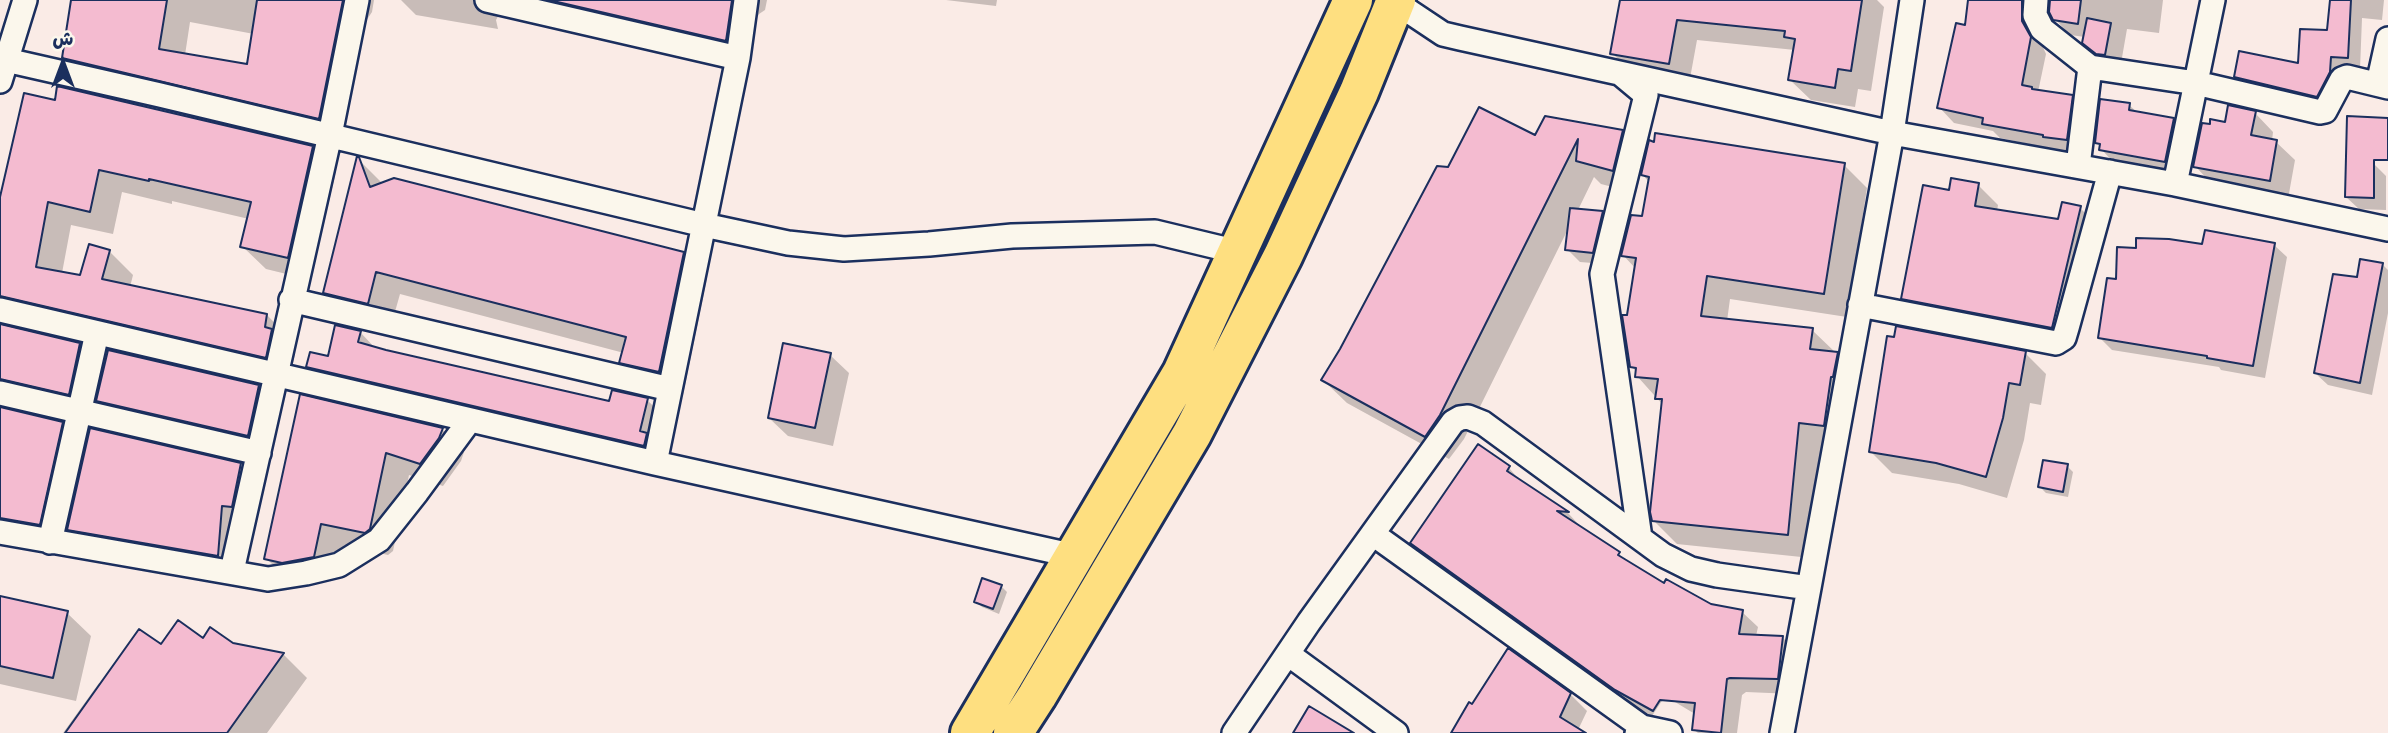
<!DOCTYPE html>
<meta charset="utf-8">
<style>
body{margin:0}
#map{position:relative;width:2388px;height:733px;overflow:hidden;background:#faebe6;font-family:"Gochi Hand","Playpen Sans Arabic",sans-serif}
canvas{display:block}
.north{position:absolute;left:28px;top:28px;width:70px;height:70px;-webkit-text-stroke:5px #fbf7ec;paint-order:stroke;rotate:0deg;font-size:19px;font-weight:700;line-height:28px;text-align:center;color:#1b2f5e}
.north::after{content:'';display:block;margin:auto;width:24px;height:32px;background:#1b2f5e;clip-path:polygon(50% 0,100% 100%,50% 72%,0 100%)}
</style>
<div id="map">
<canvas width="2388" height="733"></canvas>
<div class="north">ش</div>
</div>
<script>
const ctx = document.querySelector('canvas').getContext('2d');
ctx.lineJoin = 'round';
function paint(path, color) {
  ctx.fillStyle = color;
  ctx.fill(path, 'evenodd');
}
function shape(rows) {
  const path = new Path2D();
  for (const r of rows) {
    path.moveTo(r[0], r[1]);
    for (let i = 2; i < r.length; i += 2) path.lineTo(r[i], r[i + 1]);
  }
  return path;
}
function strokePath(path, color, width, dash) {
  ctx.strokeStyle = color;
  ctx.lineWidth = width;
  ctx.lineCap = dash ? 'butt' : 'round';
  ctx.setLineDash(dash || []);
  ctx.stroke(path);
}
paint(shape([
 [73,0,374,0,372,12,366,21,342,141,87,81,64,58],
 [190,22,254,34,248,66,185,55],
 [401,0,594,0,589,26,500,13,496,20,498,29,416,15],
 [606,0,767,0,765,10,759,14,755,22,749,63,628,35,604,12],
 [946,0,997,0,996,6],
 [1621,0,1877,0,1884,7,1871,91,1858,89,1855,107,1811,100,1790,80,1795,50,1697,40,1689,84,1633,74,1612,53],
 [1970,0,2163,0,2159,33,2127,29,2120,69,2100,58,2084,42,2085,37,2070,35,2055,19,2051,1,2045,3,2036,31,2046,54,2038,92,2072,96,2087,112,2082,154,2060,152,2058,150,2000,138,1993,131,1954,123,1939,107,1967,27],
 [2332,0,2384,0,2382,20,2362,18,2360,69,2329,108,2248,89,2236,77,2300,65,2328,32],
 [25,95,312,148,336,171,311,280,266,269,242,246,249,219,172,201,172,204,122,192,113,234,71,225,62,273,81,277,90,246,110,252,133,275,130,287,267,315,290,339,288,347,295,354,289,380,13,324,11,327,79,345,105,370,259,387,277,405,266,454,117,419,96,398,92,417,19,403,11,412,62,423,87,449,240,465,264,488,255,530,245,529,241,579,93,553,67,527,63,547,18,542,13,547,0,544,0,205],
 [2129,105,2138,113,2174,119,2192,138,2184,179,2119,168,2101,149,2101,147,2097,142],
 [2255,113,2273,132,2272,141,2276,142,2295,160,2288,199,2213,185,2195,166,2226,124],
 [1622,131,1647,156,1844,165,1867,188,1847,317,1730,299,1727,321,1812,330,1861,377,1856,400,1854,399,1847,449,1823,446,1811,558,1677,544,1653,520,1663,405,1637,376,1637,372,1631,366,1628,317,1636,269,1623,255,1644,218,1649,182,1641,173,1636,193,1601,184,1594,177,1578,210,1602,213,1615,226,1605,264,1580,262,1567,249,1569,227,1464,439,1449,459,1347,403,1323,380,1449,169,1536,137],
 [358,159,382,183,683,254,707,278,683,395,645,386,621,362,624,353,400,294,391,326,349,316,325,293],
 [2373,163,2386,176,2386,210,2359,209,2346,197],
 [1978,185,1998,205,1997,211,2059,221,2080,208,2100,228,2072,347,1923,318,1903,298,1950,192],
 [2274,245,2287,257,2265,378,2221,370,2219,367,2112,350,2099,337,2118,281,2204,246],
 [2382,264,2388,270,2388,313,2372,395,2328,385,2315,373,2359,279],
 [360,332,377,350,610,403,647,400,671,423,664,452,670,458,332,390,308,367,329,358],
 [2025,353,2046,374,2041,405,2030,403,2024,440,2007,498,1959,484,1892,473,1871,452],
 [830,355,849,373,833,446,788,436,769,418],
 [301,397,442,429,464,452,461,461,443,486,409,475,393,551,388,555,344,545,337,579,306,585,289,581,266,558],
 [1479,447,1509,468,1524,485,1568,513,1581,527,1577,526,1619,554,1630,565,1664,585,1710,605,1742,612,1758,627,1756,636,1783,638,1798,653,1793,694,1746,692,1742,695,1737,733,1698,733,1693,729,1695,714,1665,696,1652,716,1633,706,1428,559,1412,543],
 [2067,466,2073,472,2068,497,2046,493,2040,487],
 [1001,586,1007,592,999,614,982,607,976,601],
 [0,598,67,613,91,636,76,701,0,684],
 [203,640,284,655,307,678,267,733,63,733,99,683,101,686,162,647],
 [1570,694,1587,711,1578,730,1583,733,1453,733]
]), '#0003');
const building = shape([
 [71,0,167,0,159,49,247,64,257,0,343,0,319,119,62,58,71,0],
 [549,0,732,0,726,41,549,0],
 [1620,0,1862,0,1851,71,1838,69,1835,88,1788,80,1795,39,1784,37,1785,31,1677,20,1669,64,1610,54,1620,0],
 [1968,0,2022,0,2022,21,2031,37,2022,85,2032,87,2032,89,2073,95,2067,140,2043,137,2043,135,1982,124,1983,118,1937,108,1956,23,1965,25,1968,0],
 [2050,0,2081,0,2078,24,2053,20,2049,12,2050,0],
 [2330,0,2351,0,2348,58,2331,57,2330,72,2317,97,2234,77,2239,51,2298,63,2300,29,2327,30,2330,0],
 [2087,18,2111,23,2105,55,2096,54,2082,43,2087,18],
 [57,86,313,146,288,258,240,247,251,202,149,179,149,181,99,170,90,212,48,202,36,267,80,275,89,244,110,250,102,279,267,314,265,327,272,329,266,358,0,296,0,197,24,93,55,100,57,86],
 [2100,99,2130,103,2129,110,2174,118,2165,162,2099,150,2100,144,2095,143,2100,99],
 [2228,105,2256,111,2251,135,2277,140,2270,181,2193,167,2202,123,2210,124,2210,119,2225,122,2228,105],
 [1479,107,1535,135,1545,116,1623,130,1613,171,1576,161,1578,139,1440,415,1425,437,1321,380,1340,349,1437,166,1448,167,1479,107],
 [2347,116,2388,118,2388,160,2374,160,2374,198,2345,197,2347,116],
 [1655,133,1845,163,1824,294,1707,276,1701,316,1813,328,1810,349,1838,352,1833,377,1831,377,1824,426,1799,423,1788,535,1652,521,1650,512,1662,399,1655,399,1658,379,1635,377,1636,368,1630,367,1622,315,1627,315,1636,258,1621,256,1631,215,1642,216,1649,177,1641,175,1649,140,1654,142,1655,133],
 [357,156,359,157,370,187,394,178,684,252,659,372,619,363,626,337,376,272,368,304,323,293,357,156],
 [1951,178,1979,183,1975,206,2058,219,2062,202,2081,206,2052,328,1901,299,1923,185,1949,190,1951,178],
 [1570,208,1603,211,1593,253,1565,250,1570,208],
 [2205,230,2275,243,2253,366,2207,358,2207,356,2098,338,2107,278,2116,279,2117,247,2136,248,2136,238,2169,239,2202,244,2205,230],
 [2360,259,2383,263,2360,383,2314,373,2333,274,2357,277,2360,259],
 [0,324,80,343,69,395,0,379,0,324],
 [335,325,361,331,358,342,386,350,609,401,612,390,648,398,640,431,647,433,644,446,306,367,310,352,328,356,335,325],
 [1896,326,2026,351,2020,385,2009,383,2003,418,1986,477,1936,463,1869,452,1887,336,1894,337,1896,326],
 [783,343,831,353,815,428,768,418,783,343],
 [108,350,259,385,248,436,96,401,108,350],
 [300,394,443,428,439,438,420,464,386,453,370,529,365,533,321,524,314,557,282,563,264,559,300,394],
 [0,407,63,422,40,525,0,518,0,407],
 [90,428,241,463,232,507,222,506,218,556,67,530,90,428],
 [1478,444,1510,466,1507,471,1569,512,1557,511,1620,552,1618,555,1664,583,1666,579,1711,604,1743,610,1739,634,1783,636,1778,679,1730,678,1727,679,1721,733,1692,730,1695,703,1660,700,1653,711,1615,690,1410,543,1478,444],
 [2043,460,2068,464,2063,492,2038,487,2043,460],
 [982,578,1002,585,993,609,974,602,982,578],
 [0,596,68,611,53,678,0,666,0,596],
 [178,620,203,638,210,627,233,643,284,653,227,733,65,733,139,629,161,644,178,620],
 [1508,648,1571,693,1560,717,1586,733,1451,733,1469,702,1472,704,1508,648],
 [1309,706,1354,733,1293,733,1309,706]
]);
paint(building, '#f4bbd0');
strokePath(building, '#1b2f5e', 2);
const street = shape([
 [487,0,738,58],
 [1392,0,1443,34,1460,38,1892,133,2175,184,2388,229],
 [2036,0,2035,15,2042,29,2090,67,2078,166],
 [6,60,160,95,704,225,788,243,844,249,929,244,1012,236,1155,232,1238,252],
 [2090,67,2196,83,2320,112,2325,111,2342,79,2347,77,2388,87],
 [1622,75,1646,95,1602,274,1640,538],
 [0,81,25,0],
 [2378,84,2388,39],
 [2175,184,2213,0],
 [291,300,670,389],
 [1860,305,2056,343,2064,338,2067,328,2110,172],
 [0,310,655,463,1075,556],
 [0,393,259,453],
 [655,463,738,58,746,0],
 [0,532,268,579,306,573,339,565,379,540,417,492,470,420],
 [1373,534,1642,727,1637,733],
 [50,542,97,333],
 [232,571,330,135,357,0],
 [1809,588,1892,133,1912,0],
 [1288,654,1396,733],
 [1642,727,1670,733],
 [1234,733,1309,622,1453,422,1460,418,1468,417,1483,423,1663,555,1691,569,1717,575,1809,588,1782,733]
]);
const highway = shape([
 [970,733,1182,373,1353,0],
 [1013,733,1037,696,1192,434,1283,256,1359,92,1396,0]
]);
strokePath(street, '#1b2f5e', 28);
strokePath(highway, '#1b2f5e', 44);
strokePath(street, '#fbf7ec', 23);
strokePath(highway, '#fedf80', 38);
</script>
